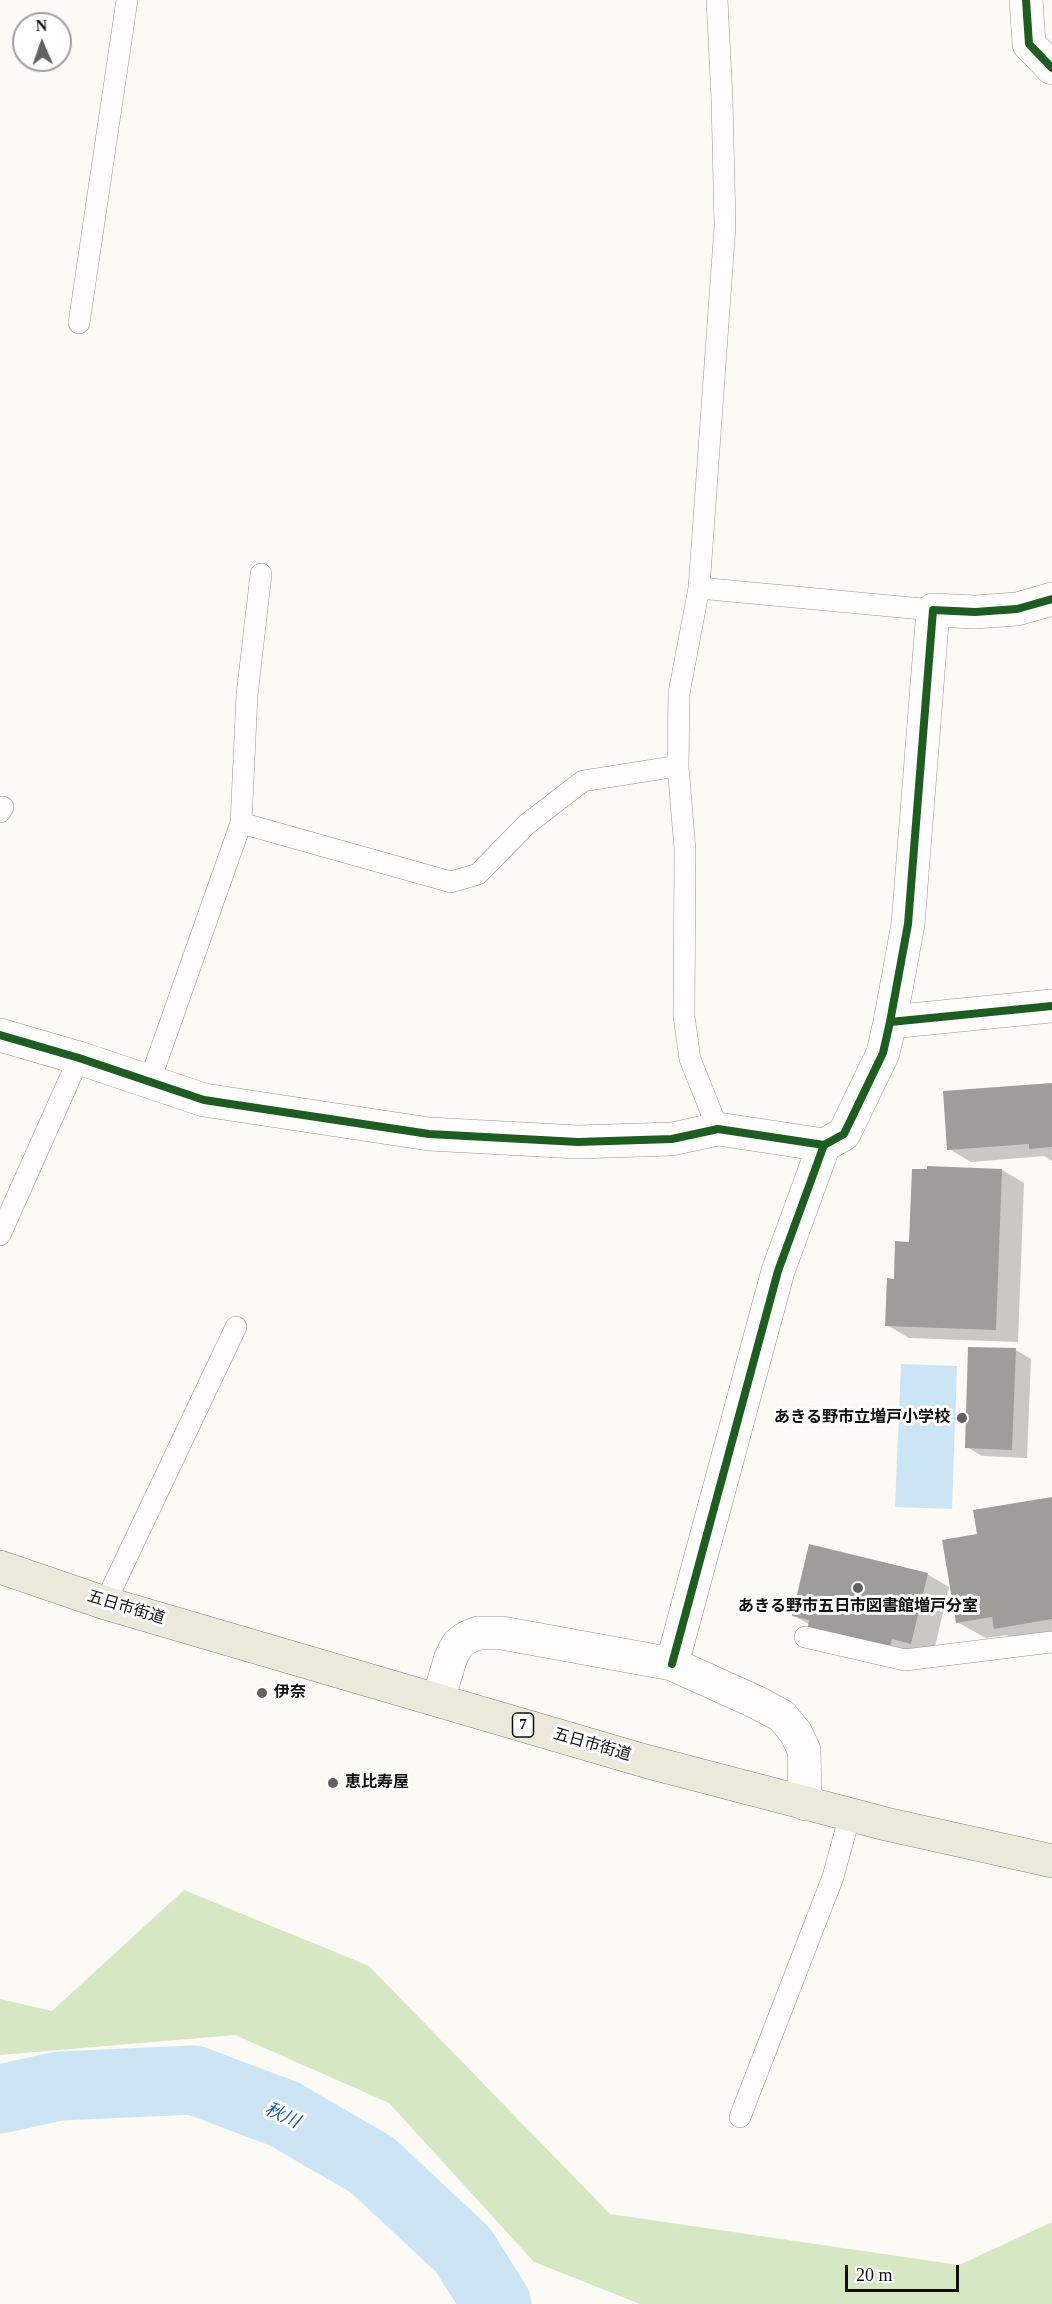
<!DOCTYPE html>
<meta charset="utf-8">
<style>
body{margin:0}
#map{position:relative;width:1052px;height:2304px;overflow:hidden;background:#fcfaf4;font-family:"Times New Roman",serif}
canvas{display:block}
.north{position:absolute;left:12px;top:12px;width:60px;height:60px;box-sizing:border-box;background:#fff;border:2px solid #9f9f9f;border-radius:50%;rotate:358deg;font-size:16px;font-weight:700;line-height:24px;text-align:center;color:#0f0f0f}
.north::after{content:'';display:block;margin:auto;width:21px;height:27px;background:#62615f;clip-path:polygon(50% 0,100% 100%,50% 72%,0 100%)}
.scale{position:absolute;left:845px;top:2265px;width:114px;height:27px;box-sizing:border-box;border:3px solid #0f0f0f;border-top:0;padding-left:8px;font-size:18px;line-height:21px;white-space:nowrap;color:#0f0f0f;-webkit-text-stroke:4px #fff;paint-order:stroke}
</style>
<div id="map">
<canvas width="1052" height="2304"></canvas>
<div class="north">N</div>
<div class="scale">20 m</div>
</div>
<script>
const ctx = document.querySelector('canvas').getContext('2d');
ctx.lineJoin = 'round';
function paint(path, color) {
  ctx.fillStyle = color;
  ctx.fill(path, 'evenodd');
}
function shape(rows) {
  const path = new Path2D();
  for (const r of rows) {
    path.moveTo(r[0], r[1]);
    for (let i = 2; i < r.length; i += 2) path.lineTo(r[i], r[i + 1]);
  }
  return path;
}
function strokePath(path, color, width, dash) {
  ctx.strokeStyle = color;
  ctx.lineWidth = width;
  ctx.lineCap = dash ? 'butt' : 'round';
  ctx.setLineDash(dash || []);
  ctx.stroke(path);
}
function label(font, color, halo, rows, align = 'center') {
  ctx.font = font + ' "Times New Roman","Noto Sans JP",serif';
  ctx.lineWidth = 6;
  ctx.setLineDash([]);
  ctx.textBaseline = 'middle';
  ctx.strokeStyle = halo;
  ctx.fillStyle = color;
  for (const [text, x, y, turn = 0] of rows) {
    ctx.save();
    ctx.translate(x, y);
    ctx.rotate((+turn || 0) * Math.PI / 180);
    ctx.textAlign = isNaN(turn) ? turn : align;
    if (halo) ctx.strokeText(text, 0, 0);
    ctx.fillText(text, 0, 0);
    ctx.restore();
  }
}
paint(shape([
 [184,1890,369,1966,610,2214,959,2265,1052,2222,1052,2304,640,2304,534,2262,389,2103,235,2035,0,2055,0,1999,52,2011]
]), '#d5e8c3');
paint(shape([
 [901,1364,957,1366,952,1509,895,1507]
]), '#cce5f5');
paint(shape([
 [1052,1084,1052,1161,1044,1156,971,1162,949,1149],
 [1002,1170,1024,1183,1018,1342,909,1338,887,1325,895,1280,910,1244],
 [1016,1350,1031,1359,1027,1458,982,1456,967,1447],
 [1052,1499,1052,1639,1023,1644,1007,1635,986,1638,957,1622,979,1535],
 [927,1574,949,1587,933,1655,912,1658,810,1625,793,1615]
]), '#0003');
strokePath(shape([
 [0,2099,59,2086,194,2080,284,2114,372,2165,463,2250,497,2304]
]), '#cce5f5', 69);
paint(shape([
 [1052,1083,1052,1147,1029,1149,1029,1144,947,1150,943,1091],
 [927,1166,1002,1169,996,1330,885,1326,887,1278,894,1279,895,1241,909,1242,912,1169,927,1169],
 [968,1347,1016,1348,1012,1450,965,1448],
 [1052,1497,1052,1619,994,1629,992,1617,956,1623,942,1540,977,1534,973,1510],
 [809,1544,928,1573,911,1644,892,1639,890,1646,808,1627,809,1620,792,1616]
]), '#9f9d99');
const lane = shape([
 [717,0,722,99,725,226,699,588,679,693,678,766,685,850,684,1016,690,1059,718,1129],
 [79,323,127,0],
 [699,588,933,610],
 [0,812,3,807],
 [241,823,451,882,478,874,527,824,583,781,678,766],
 [149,1083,241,823,247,695,261,574],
 [0,1235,79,1058],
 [105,1603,236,1327],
 [805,1637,905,1660,1052,1642],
 [740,2117,833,1877,850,1815]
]);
const street = shape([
 [1026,0,1029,44,1052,68],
 [890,1022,908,924,933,610,975,612,1017,609,1052,599],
 [0,1035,79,1058,204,1100,429,1134,578,1142,672,1139,718,1129,824,1145,844,1134,883,1053,890,1022,1052,1006],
 [672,1664,778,1271,824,1145],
 [438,1700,451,1657,458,1644,466,1638,478,1633,502,1633,672,1664,758,1703,782,1716,796,1733,804,1750,805,1804]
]);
const primary = shape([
 [0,1567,105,1603,645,1761,886,1824,1052,1861]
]);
strokePath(lane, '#969592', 22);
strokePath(street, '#969592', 34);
strokePath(primary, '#83827f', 34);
strokePath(lane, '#fffefd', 21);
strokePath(street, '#fffefd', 33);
strokePath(primary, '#ece8da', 33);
strokePath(shape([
 [1026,0,1029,44,1052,68],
 [890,1022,908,924,933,610,975,612,1017,609,1052,599],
 [0,1035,79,1058,204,1100,429,1134,578,1142,672,1139,718,1129,824,1145,844,1134,883,1053,890,1022,1052,1006],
 [672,1664,778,1271,824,1145]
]), '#1b5e20', 8);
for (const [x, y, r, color] of [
 [962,1418,6,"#62615f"],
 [858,1588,6,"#62615f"],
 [262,1693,6,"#62615f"],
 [333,1783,6,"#62615f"]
]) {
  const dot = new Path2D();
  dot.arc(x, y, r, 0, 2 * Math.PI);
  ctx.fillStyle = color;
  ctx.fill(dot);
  strokePath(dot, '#fff', 2);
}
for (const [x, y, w] of [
 [523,1725,21]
]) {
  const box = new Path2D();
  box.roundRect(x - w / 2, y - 12, w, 24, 4.5);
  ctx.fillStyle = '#fff';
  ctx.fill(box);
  strokePath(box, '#0f0f0f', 1.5);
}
label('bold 15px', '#0f0f0f', null, [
 ["7",523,1725]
]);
label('bold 16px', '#0f0f0f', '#fff', [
 ["あきる野市立増戸小学校",950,1418,"right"],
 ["あきる野市五日市図書館増戸分室",858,1607,"center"],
 ["伊奈",274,1693],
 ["恵比寿屋",345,1783]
], 'left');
label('16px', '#0f0f0f', '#fff', [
 ["五日市街道",126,1608,17],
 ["五日市街道",592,1745,16]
]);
label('italic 18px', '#1a619e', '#fff', [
 ["秋川",282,2116,25]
]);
</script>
